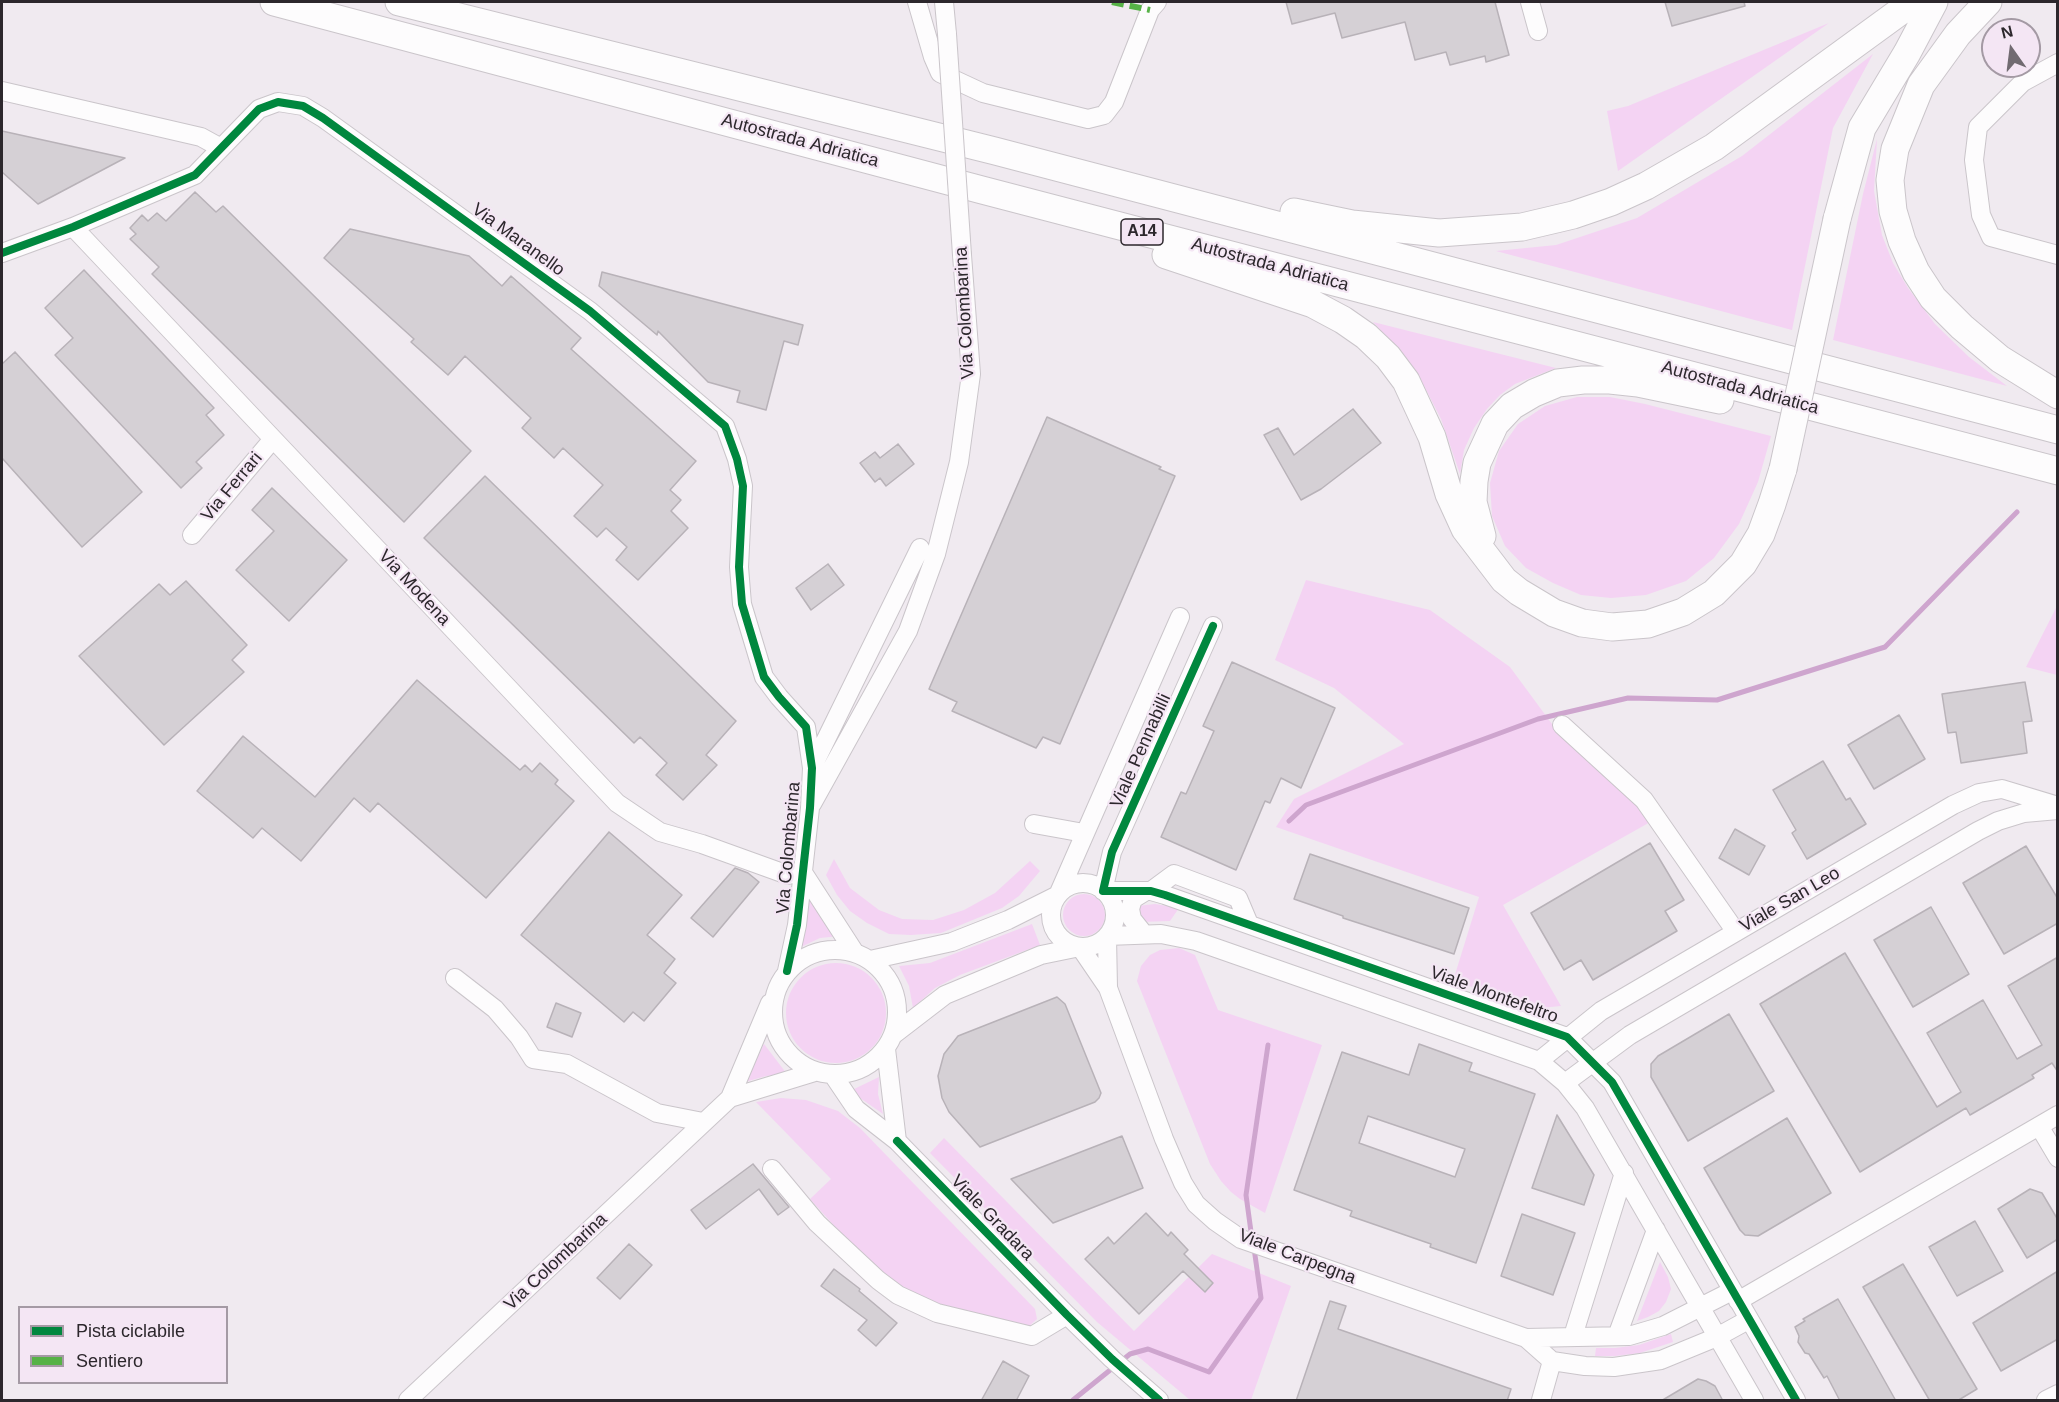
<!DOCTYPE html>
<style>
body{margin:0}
#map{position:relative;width:2059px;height:1402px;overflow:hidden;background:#f0eaf0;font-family:Arial,sans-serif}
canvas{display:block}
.frame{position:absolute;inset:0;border:3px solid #2c272c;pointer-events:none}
.legend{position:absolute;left:18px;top:1306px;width:210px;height:78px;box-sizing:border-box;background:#f4e6f4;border:2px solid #a49aa4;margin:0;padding:8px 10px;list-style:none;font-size:18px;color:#2c272c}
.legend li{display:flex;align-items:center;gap:12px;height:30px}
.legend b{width:30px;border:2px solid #a49aa4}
.north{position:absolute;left:1981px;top:18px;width:60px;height:60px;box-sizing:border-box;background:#f4e6f4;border:2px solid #a49aa4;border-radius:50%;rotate:346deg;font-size:16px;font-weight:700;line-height:24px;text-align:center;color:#2c272c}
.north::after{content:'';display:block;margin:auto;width:21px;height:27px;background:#716b71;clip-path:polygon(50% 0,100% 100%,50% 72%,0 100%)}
</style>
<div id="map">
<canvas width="2059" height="1402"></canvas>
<div class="frame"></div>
<ul class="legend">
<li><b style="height:8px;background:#00873e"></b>Pista ciclabile</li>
<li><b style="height:8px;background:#56b246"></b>Sentiero</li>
</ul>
<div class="north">N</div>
</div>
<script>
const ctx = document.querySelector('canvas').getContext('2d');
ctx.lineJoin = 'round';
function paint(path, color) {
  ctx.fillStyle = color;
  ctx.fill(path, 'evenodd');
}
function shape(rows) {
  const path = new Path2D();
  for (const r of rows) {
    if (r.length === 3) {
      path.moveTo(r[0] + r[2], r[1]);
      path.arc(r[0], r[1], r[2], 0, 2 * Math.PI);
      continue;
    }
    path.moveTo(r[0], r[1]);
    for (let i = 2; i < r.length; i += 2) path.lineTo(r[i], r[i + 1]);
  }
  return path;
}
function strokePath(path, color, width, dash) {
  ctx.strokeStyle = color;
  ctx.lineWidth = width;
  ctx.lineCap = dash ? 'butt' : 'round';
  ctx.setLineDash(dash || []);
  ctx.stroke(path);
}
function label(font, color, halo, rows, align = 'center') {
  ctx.font = font + ' Arial,sans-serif';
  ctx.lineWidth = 4.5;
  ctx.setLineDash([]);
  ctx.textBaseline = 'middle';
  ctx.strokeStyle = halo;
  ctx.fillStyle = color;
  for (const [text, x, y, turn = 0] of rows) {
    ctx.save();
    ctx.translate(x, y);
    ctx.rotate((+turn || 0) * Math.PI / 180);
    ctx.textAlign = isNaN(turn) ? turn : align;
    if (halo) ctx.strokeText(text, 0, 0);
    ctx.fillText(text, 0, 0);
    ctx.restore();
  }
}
paint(shape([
 [1829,23,1618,171,1607,111,1628,106],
 [1873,54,1833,128,1792,330,1496,251,1556,245,1637,218,1742,156],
 [1877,139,1874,191,1882,235,1893,263,1908,288,1935,324,1969,357,2007,386,1833,340,1863,194],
 [1373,322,1556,368,1515,384,1500,395,1487,409,1474,428,1464,450,1460,474,1441,419,1421,380,1402,353],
 [1577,397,1610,397,1645,404,1771,436,1758,482,1739,524,1714,558,1686,581,1646,595,1611,598,1581,595,1553,583,1526,568,1505,546,1492,516,1490,483,1499,451,1518,424,1545,406],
 [1306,580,1430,610,1510,667,1552,724,1632,797,1652,821,1503,905,1561,1006,1540,1008,1453,981,1479,897,1276,827,1294,799,1404,744,1334,688,1275,660],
 [2057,606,2057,675,2026,667],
 [834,859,850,888,879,910,902,919,933,920,964,910,995,893,1030,861,1040,871,1019,896,1002,908,941,933,911,935,889,934,867,923,850,911,837,895,826,875],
 [1084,915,21],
 [807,895,840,936,820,938,801,947],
 [1155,904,1179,908,1170,921,1139,922,1137,906],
 [1032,924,1040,945,960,975,935,988,913,1008,909,986,899,966,930,963],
 [1179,948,1195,955,1218,1010,1322,1045,1265,1213,1240,1199,1231,1192,1221,1181,1210,1164,1137,981,1141,966,1150,955,1160,950],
 [836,1013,50],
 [764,1044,787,1074,766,1076,745,1082],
 [879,1077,878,1094,883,1114,850,1091],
 [781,1098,806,1100,838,1111,860,1128,1035,1309,1037,1319,1028,1327,1005,1323,930,1301,904,1289,883,1274,856,1250,810,1199,831,1179,756,1102],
 [944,1138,1134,1331,1212,1254,1291,1286,1251,1400,1190,1400,1097,1322,930,1153],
 [1660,1262,1668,1277,1671,1289,1666,1302,1659,1311,1648,1317,1637,1321],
 [1671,1334,1673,1342,1640,1353,1615,1356,1595,1356,1596,1348,1615,1348,1639,1345]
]), '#f4d3f3');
strokePath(shape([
 [1289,821,1306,805,1538,719,1628,698,1717,700,1885,647,2017,512],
 [1252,1239,1246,1195,1268,1045],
 [1073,1400,1130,1354,1148,1349,1209,1372,1261,1298,1254,1248]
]), '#cea5ce', 5);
const building = shape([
 [1286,2,1495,2,1509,55,1486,62,1485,56,1450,65,1446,52,1415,60,1405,22,1342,38,1335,13,1292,24,1286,2],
 [1665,2,1744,2,1745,6,1672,26,1665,2],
 [2,131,125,158,38,204,2,172,2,131],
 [195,192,216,212,223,206,471,451,404,522,152,274,159,267,130,239,136,234,130,228,142,215,148,221,157,213,166,221,195,192],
 [350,229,469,256,502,286,511,276,581,338,571,349,696,461,670,490,681,500,671,511,688,528,638,580,616,560,627,547,606,528,597,537,574,516,603,485,563,448,554,458,522,428,531,418,465,356,448,375,411,342,414,339,324,258,350,229],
 [84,270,214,408,206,415,224,435,196,462,202,468,181,488,55,355,73,338,45,308,84,270],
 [602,272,803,325,798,345,784,341,766,410,737,402,740,391,708,382,658,331,657,335,599,286,602,272],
 [15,352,142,492,82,547,2,458,2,364,15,352],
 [1353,409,1381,443,1321,489,1301,500,1264,435,1278,428,1294,455,1353,409],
 [1047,417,1161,467,1159,469,1175,476,1060,744,1043,737,1036,748,952,711,957,702,929,689,1047,417],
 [898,444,914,464,886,486,880,478,875,482,860,463,875,452,880,458,898,444],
 [485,476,736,721,706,755,717,765,683,800,656,775,667,763,640,737,634,743,424,538,485,476],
 [272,488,347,560,289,621,236,570,274,531,252,510,272,488],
 [828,564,844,585,811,610,796,588,828,564],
 [186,581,247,645,232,660,244,672,164,745,79,656,159,584,170,595,186,581],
 [1232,662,1335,708,1301,788,1281,778,1270,803,1265,801,1236,870,1161,837,1181,792,1186,794,1214,731,1203,726,1232,662],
 [417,680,520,770,525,765,532,772,540,763,558,780,555,784,574,801,486,898,378,803,370,812,354,798,301,861,262,828,253,838,197,791,243,736,315,797,417,680],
 [2025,682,2032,721,2023,722,2027,753,1961,763,1956,732,1948,733,1942,694,2025,682],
 [1899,715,1925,759,1874,789,1848,745,1899,715],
 [1823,761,1846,800,1850,798,1866,824,1807,859,1792,833,1796,830,1773,790,1823,761],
 [1735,829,1765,846,1749,875,1719,858,1735,829],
 [609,832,682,895,647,935,675,959,664,973,676,983,644,1021,633,1012,624,1022,521,935,609,832],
 [1650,843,1684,900,1665,911,1677,931,1593,980,1581,960,1564,970,1531,913,1650,843],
 [2026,846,2058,899,2058,923,2004,954,1963,883,2026,846],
 [1310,854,1469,908,1454,954,1343,918,1343,916,1294,899,1310,854],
 [735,868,748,873,759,882,713,937,691,918,735,868],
 [1931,907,1969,974,1913,1007,1874,940,1931,907],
 [1845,953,1937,1107,1961,1092,1927,1033,1983,1000,2017,1059,2042,1045,2008,986,2058,957,2058,1072,2052,1063,2032,1075,2034,1078,1970,1115,1966,1108,1860,1172,1760,1004,1845,953],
 [1057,997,1065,1004,1101,1093,1099,1098,1095,1102,980,1147,949,1112,942,1098,938,1076,944,1054,958,1036,1057,997],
 [556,1003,581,1013,572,1037,547,1027,556,1003],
 [1729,1014,1774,1091,1688,1141,1651,1077,1651,1064,1658,1056,1729,1014],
 [1419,1044,1472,1063,1469,1071,1535,1094,1476,1263,1430,1247,1431,1244,1350,1216,1352,1211,1294,1190,1342,1052,1409,1075,1419,1044],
 [1368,1116,1465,1149,1455,1177,1359,1143,1368,1116],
 [1557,1115,1594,1175,1584,1205,1532,1188,1557,1115],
 [1787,1118,1831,1193,1758,1236,1745,1235,1740,1230,1704,1168,1787,1118],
 [1122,1136,1143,1188,1053,1223,1011,1179,1122,1136],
 [753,1164,789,1207,778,1215,759,1189,706,1229,691,1210,753,1164],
 [2030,1189,2042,1193,2058,1220,2058,1239,2027,1258,1998,1209,2030,1189],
 [1146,1213,1168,1236,1171,1232,1188,1250,1184,1254,1213,1283,1205,1292,1183,1271,1139,1314,1085,1259,1108,1237,1114,1244,1146,1213],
 [1522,1214,1575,1233,1553,1295,1501,1276,1522,1214],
 [1975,1221,2003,1271,1957,1296,1929,1247,1975,1221],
 [629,1244,652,1265,620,1299,597,1278,629,1244],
 [1903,1264,1977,1389,1957,1401,1930,1401,1863,1287,1903,1264],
 [834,1269,860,1289,859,1291,897,1323,876,1346,858,1330,867,1320,821,1286,834,1269],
 [2058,1271,2058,1339,2001,1371,1973,1323,2058,1271],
 [1838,1299,1869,1353,1896,1401,1840,1401,1827,1376,1824,1378,1809,1354,1805,1353,1798,1342,1799,1336,1795,1327,1805,1321,1803,1319,1838,1299],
 [1330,1301,1346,1306,1338,1329,1511,1389,1507,1401,1296,1401,1330,1301],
 [1003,1361,1029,1376,1016,1401,981,1401,1003,1361],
 [1698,1379,1706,1381,1715,1386,1723,1401,1661,1401,1698,1379]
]);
paint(building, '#d5d0d5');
strokePath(building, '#b8b2b8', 1.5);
const minor = shape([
 [917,2,933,57,940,73,983,93,1088,119,1104,115,1114,102,1150,10,1157,2],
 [944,2,947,34],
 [1530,2,1538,31],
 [2058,63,2023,82,1978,127,1974,160,1981,215,1991,237,2058,255],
 [2,91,201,137,221,148],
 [73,227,617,803,660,832,702,844,788,875,802,871],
 [2,253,73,227,195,175,259,109,278,102,303,106,323,118,590,311,725,426,737,459,743,486,739,567,742,604,764,677,779,697,806,727,812,768,810,808,797,925,787,971],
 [192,535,273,439],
 [1213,626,1112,852,1103,891,1151,891,1165,895,1567,1037,1612,1082,1796,1400],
 [1562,725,1644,800,1736,932],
 [812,768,920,548],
 [812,804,908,631,936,554,959,462,971,374,962,255],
 [1034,824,1084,833],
 [802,871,855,953],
 [1083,915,32],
 [1151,891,1174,874,1238,898,1249,924],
 [1144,934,1132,919,1130,909,1133,899,1146,891],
 [835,1012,62],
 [870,960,952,942,1008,920,1058,895,1180,617],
 [455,978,495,1009,519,1037,533,1059,567,1064,657,1113,703,1122],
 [1108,988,1164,1139,1183,1183,1196,1204,1215,1221,1241,1239,1526,1338,1629,1336,1663,1326,1732,1291],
 [893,1035,945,995,1041,955,1080,947,1108,988,1107,936,1161,934,1196,941,1539,1061,1565,1083,1585,1108,1754,1400],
 [886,1049,897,1141],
 [1539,1061,1601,1011,1953,805,1979,793,2002,789,2058,806],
 [833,1075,856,1109,897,1141,1067,1315,1112,1359,1159,1400],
 [1565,1083,1630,1035,1978,831,1998,821,2024,813,2058,810],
 [730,1098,770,1003],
 [2039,1126,2058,1158],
 [772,1169,817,1223,878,1280,898,1295,937,1313,1032,1336,1067,1315],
 [1738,1301,2058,1115],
 [1573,1336,1624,1173],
 [1617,1336,1656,1230],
 [1526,1338,1552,1361,1585,1366,1614,1367,1661,1360,1717,1337,1748,1320],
 [408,1400,730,1098,815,1072],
 [1541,1400,1552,1361],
 [2046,1400,2058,1394]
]);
const highway = shape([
 [274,2,982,190,2058,471],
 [399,2,995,151,2058,430],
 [1988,2,1958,34,1921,85,1895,149,1890,180,1893,211,1902,241,1916,272,1933,298,1962,327,2000,359,2058,395],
 [1294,212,1352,224,1439,233,1522,227,1573,215,1611,202,1646,186,1714,147,1913,2],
 [1837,219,1862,128,1907,53,1934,2],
 [1166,255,1313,304,1343,320,1366,336,1388,357,1406,381,1432,437,1449,494,1465,529,1504,580,1519,592,1554,613,1582,623,1612,627,1648,624,1683,612,1714,593,1743,564,1761,534,1772,504,1783,469],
 [1482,536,1473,502,1474,481,1477,463,1495,424,1512,406,1534,393,1558,383,1583,380,1610,380,1638,383,1720,400]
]);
strokePath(minor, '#cac5ca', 20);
strokePath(highway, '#cac5ca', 29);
strokePath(minor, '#fdfcfd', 18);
strokePath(highway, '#fdfcfd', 27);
const minorBridge = shape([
 [947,34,962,255]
]);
const highwayBridge = shape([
 [1783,469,1837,219]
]);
strokePath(minorBridge, '#cac5ca', 20, []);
strokePath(highwayBridge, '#cac5ca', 29, []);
strokePath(minorBridge, '#fdfcfd', 18);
strokePath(highwayBridge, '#fdfcfd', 27);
strokePath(shape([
 [1112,2,1150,10]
]), '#56b246', 6, [12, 6]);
strokePath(shape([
 [2,253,73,227,195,175,259,109,278,102,303,106,323,118,590,311,725,426,737,459,743,486,739,567,742,604,764,677,779,697,806,727,812,768,810,808,797,925,787,971],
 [1213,626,1112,852,1103,891,1151,891,1165,895,1567,1037,1612,1082,1796,1400],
 [897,1141,1067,1315,1112,1359,1159,1400]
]), '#00873e', 8);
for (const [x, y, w] of [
 [1142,232,42]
]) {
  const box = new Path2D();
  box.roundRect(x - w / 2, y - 13, w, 26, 4.5);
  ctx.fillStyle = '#f4e6f4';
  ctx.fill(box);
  strokePath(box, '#2c272c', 1.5);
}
label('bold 16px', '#2c272c', null, [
 ["A14",1142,232]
]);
label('18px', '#2c272c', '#f4e6f4', [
 ["Autostrada Adriatica",800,141,15],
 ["Via Maranello",518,240,36],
 ["Autostrada Adriatica",1270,265,15],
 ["Via Colombarina",965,313,-93],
 ["Autostrada Adriatica",1740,388,15],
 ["Via Ferrari",232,487,-50],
 ["Via Modena",414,588,47],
 ["Viale Pennabilli",1141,751,-66],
 ["Via Colombarina",789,848,-85],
 ["Viale San Leo",1790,900,-30],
 ["Viale Montefeltro",1494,995,20],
 ["Viale Gradara",992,1218,46],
 ["Viale Carpegna",1297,1257,21],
 ["Via Colombarina",556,1262,-43]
]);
</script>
